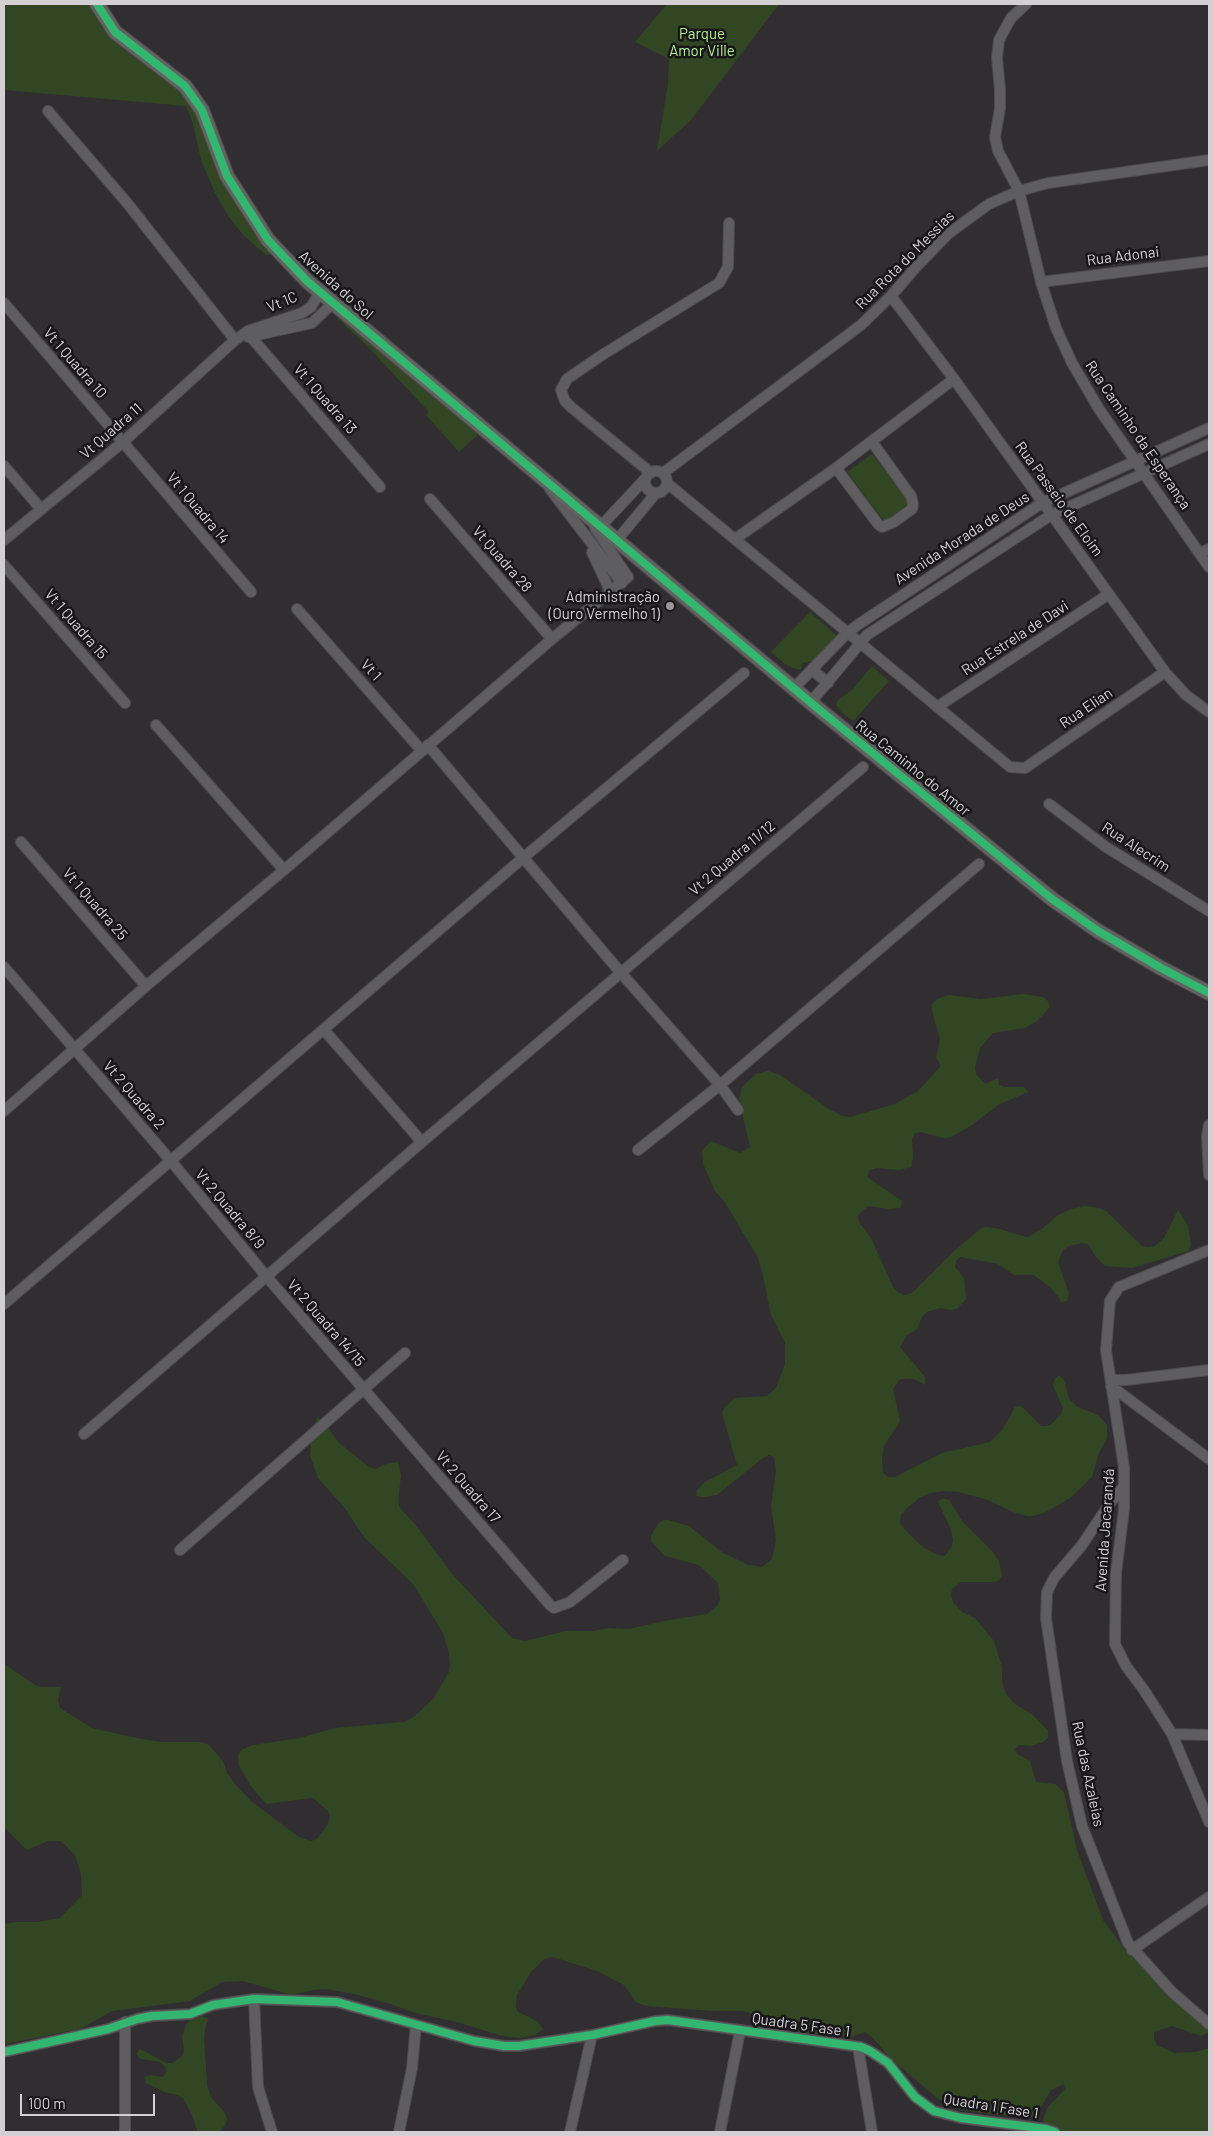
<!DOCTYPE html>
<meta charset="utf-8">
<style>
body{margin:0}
#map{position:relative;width:1213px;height:2136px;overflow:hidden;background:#302e31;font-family:Barlow,sans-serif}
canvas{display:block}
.frame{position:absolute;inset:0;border:5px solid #d3d0d4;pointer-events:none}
.scale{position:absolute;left:20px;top:2094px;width:135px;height:22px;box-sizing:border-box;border:2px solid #d3d0d4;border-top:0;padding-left:6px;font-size:15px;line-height:18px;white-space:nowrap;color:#d3d0d4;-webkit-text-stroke:4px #171618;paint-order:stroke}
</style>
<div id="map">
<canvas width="1213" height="2136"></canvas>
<div class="frame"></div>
<div class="scale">100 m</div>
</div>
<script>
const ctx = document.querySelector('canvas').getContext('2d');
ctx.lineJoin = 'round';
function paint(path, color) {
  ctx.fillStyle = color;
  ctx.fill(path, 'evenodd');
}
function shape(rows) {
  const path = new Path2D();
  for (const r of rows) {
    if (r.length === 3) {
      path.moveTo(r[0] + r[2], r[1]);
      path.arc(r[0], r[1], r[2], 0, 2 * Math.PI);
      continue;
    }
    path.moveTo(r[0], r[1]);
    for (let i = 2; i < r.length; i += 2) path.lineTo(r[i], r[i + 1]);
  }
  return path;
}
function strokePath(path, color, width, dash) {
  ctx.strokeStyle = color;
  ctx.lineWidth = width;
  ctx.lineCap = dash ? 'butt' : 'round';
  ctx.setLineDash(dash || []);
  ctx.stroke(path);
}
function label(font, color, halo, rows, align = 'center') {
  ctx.font = font + ' Barlow,sans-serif';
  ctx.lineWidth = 5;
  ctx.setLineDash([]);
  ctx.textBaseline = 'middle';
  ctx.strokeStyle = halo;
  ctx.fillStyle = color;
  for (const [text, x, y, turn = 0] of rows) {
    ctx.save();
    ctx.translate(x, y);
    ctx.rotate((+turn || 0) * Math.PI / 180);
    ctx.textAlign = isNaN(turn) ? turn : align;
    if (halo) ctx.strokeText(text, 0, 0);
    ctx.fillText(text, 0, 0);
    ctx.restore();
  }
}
paint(shape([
 [4,4,96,4,127,49,187,96,194,106,212,157,220,175,271,254,266,255,244,236,229,217,215,193,201,160,193,124,186,106,4,90],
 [667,4,779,4,691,120,657,151,668,83,669,59,635,42],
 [341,316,481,432,459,452,426,415,429,412,367,346,338,319],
 [872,454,911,504,887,525,847,472],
 [810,612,837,636,816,661,802,663,801,670,793,668,785,664,771,652],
 [872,666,889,681,853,721,841,712,836,705,838,700,852,690],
 [1023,994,1043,997,1048,1001,1050,1007,1037,1021,1025,1028,993,1033,980,1048,975,1067,976,1074,985,1084,998,1078,999,1085,1005,1087,1024,1087,1028,1092,998,1105,972,1125,951,1137,944,1138,920,1132,915,1133,912,1139,913,1158,911,1167,899,1170,877,1168,870,1170,867,1177,902,1201,901,1208,889,1209,868,1206,858,1215,859,1222,871,1238,893,1287,899,1293,905,1295,912,1293,953,1252,980,1229,986,1227,1000,1229,1026,1237,1032,1235,1043,1228,1058,1215,1071,1209,1085,1206,1099,1208,1106,1211,1142,1246,1148,1247,1155,1246,1164,1238,1178,1210,1188,1226,1191,1245,1188,1251,1182,1253,1132,1268,1105,1266,1096,1257,1088,1244,1082,1243,1069,1246,1063,1250,1058,1262,1069,1294,1067,1301,1062,1302,1051,1288,1034,1275,1014,1275,998,1264,960,1257,956,1261,955,1267,964,1278,966,1299,958,1308,952,1310,940,1308,927,1312,922,1317,917,1329,906,1336,900,1347,925,1377,925,1385,914,1379,900,1379,893,1389,900,1421,884,1446,882,1459,883,1473,888,1477,895,1477,942,1453,990,1442,1003,1429,1015,1407,1021,1406,1041,1426,1046,1426,1052,1424,1061,1414,1063,1408,1053,1385,1055,1379,1059,1375,1064,1380,1069,1399,1078,1407,1098,1415,1107,1425,1107,1438,1099,1453,1092,1477,1070,1498,1046,1512,1033,1516,1027,1516,1013,1512,988,1500,959,1492,944,1491,930,1493,919,1498,905,1510,901,1515,900,1522,903,1528,924,1548,938,1555,945,1556,952,1546,953,1539,950,1527,938,1502,943,1498,949,1500,963,1522,992,1551,999,1561,1002,1575,999,1580,994,1582,961,1582,952,1589,951,1595,953,1602,962,1612,975,1618,994,1641,1002,1667,1002,1682,1006,1694,1015,1704,1033,1715,1048,1731,1048,1738,1043,1742,1031,1746,1019,1745,1015,1749,1017,1754,1030,1761,1036,1782,1055,1784,1064,1792,1077,1850,1103,1920,1125,1950,1209,2027,1209,2032,1201,2036,1172,2026,1154,2032,1154,2039,1157,2045,1174,2053,1196,2052,1209,2048,1209,2132,1056,2132,1043,2121,1044,2116,1048,2107,1065,2089,1064,2084,1051,2090,1038,2112,1030,2118,967,2111,951,2106,937,2098,890,2058,873,2038,865,2032,852,2037,803,2033,744,2011,712,2011,646,2006,636,2002,624,1985,597,1971,553,1957,544,1959,531,1972,517,1995,516,2007,518,2012,537,2021,543,2029,535,2035,521,2038,502,2036,457,2022,415,2013,391,2004,354,1994,325,1989,313,1990,292,1995,243,1981,222,1982,190,2001,112,2011,80,2029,4,2044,4,1924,17,1922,38,1922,60,1918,82,1895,81,1874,75,1855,65,1845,60,1841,48,1841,27,1850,4,1827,4,1664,35,1685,41,1687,61,1687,58,1701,60,1708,92,1728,141,1739,163,1742,202,1742,209,1745,223,1761,227,1773,235,1784,251,1801,299,1837,311,1841,317,1839,328,1824,330,1816,328,1811,313,1798,266,1804,250,1785,239,1766,238,1755,241,1750,253,1745,300,1738,335,1728,404,1722,415,1716,434,1698,449,1672,450,1665,449,1653,443,1633,413,1584,364,1537,344,1507,318,1478,310,1455,312,1430,317,1418,323,1420,338,1442,369,1467,375,1469,386,1464,398,1462,401,1475,398,1502,400,1508,415,1524,452,1574,512,1638,525,1641,566,1631,594,1631,608,1628,629,1629,664,1621,707,1614,717,1606,720,1600,718,1583,699,1565,665,1556,651,1541,651,1536,658,1524,663,1520,668,1520,689,1526,723,1553,749,1565,762,1567,772,1559,776,1540,771,1506,776,1470,774,1457,769,1455,763,1458,717,1495,704,1497,696,1496,697,1490,705,1482,737,1465,722,1413,725,1407,735,1398,767,1396,776,1388,785,1364,785,1343,771,1315,764,1280,758,1258,724,1201,715,1191,703,1164,702,1150,711,1141,740,1153,750,1147,739,1099,742,1087,756,1074,768,1071,780,1075,829,1109,842,1116,850,1117,895,1104,918,1091,940,1067,939,1062,936,1058,940,1039,932,1011,932,1004,937,999,948,995,981,999],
 [202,2016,209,2019,206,2024,204,2038,207,2085,211,2097,224,2112,227,2119,225,2125,220,2132,198,2132,192,2115,183,2098,177,2095,164,2092,146,2083,144,2077,151,2075,163,2077,166,2073,165,2067,160,2062,141,2059,136,2054,140,2049,167,2063,173,2063,183,2055,184,2050,182,2036,186,2024,191,2020]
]), '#334623');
const street = shape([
 [1026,4,1011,18,999,40,997,58,1000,90,1000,108,995,137,998,151,1019,191,1041,282,1056,328,1072,363,1099,409,1209,567],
 [48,111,128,204,235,340],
 [1041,282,1209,261],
 [891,296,954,379,1165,672,1186,695,1209,712],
 [4,303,251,592],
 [248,331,251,337,380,487],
 [248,337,312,323,333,303],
 [4,466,41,509],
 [836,468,878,524,882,527,894,522,912,509,913,504,911,496,872,442],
 [656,482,11],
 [651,473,571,407,565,401,561,390,567,379,602,355,719,283,728,267,729,223],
 [663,473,861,325,891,296,916,267,948,234,989,204,1019,191,1048,183,1209,160],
 [667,483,1010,767,1025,768,1165,672],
 [550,489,622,583],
 [430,499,552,639],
 [601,526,645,479],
 [735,539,836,468,954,379],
 [4,540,123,442,235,340,248,331,302,313,311,307,320,292],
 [617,540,656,493],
 [592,552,610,591],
 [1200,553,1209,549],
 [4,565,125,703],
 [297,609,422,751],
 [812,670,828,683],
 [794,688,847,633,859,624,1042,503,1209,428],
 [811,702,867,635,1051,515,1209,444],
 [937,707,1109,594],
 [156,725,284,870],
 [428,745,621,973,720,1085,738,1110],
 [1049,804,1106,847,1209,911],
 [21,842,146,986],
 [4,967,171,1161,266,1276,550,1605,554,1608,570,1602,623,1560],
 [324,1030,422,1142],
 [4,1111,146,986,284,870,552,639,628,577,595,528],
 [1209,1125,1207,1136,1209,1175],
 [638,1150,720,1085,979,864],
 [1209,1250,1119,1287,1110,1301,1106,1350,1124,1467,1124,1509,1116,1573,1115,1644,1126,1666,1144,1690,1172,1734,1209,1822],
 [4,1304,524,857,744,673],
 [1111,1380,1126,1380,1209,1370],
 [1111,1386,1209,1459],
 [84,1434,422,1142,863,767],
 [1124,1486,1110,1503,1082,1545,1054,1578,1047,1592,1046,1618,1067,1761,1082,1826,1128,1943,1172,1992,1209,2024],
 [180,1550,405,1353],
 [1172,1734,1209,1735],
 [1132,1950,1209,1897],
 [254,1999,258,2087,272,2132],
 [125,2022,125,2132],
 [858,2047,872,2132],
 [4,2052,108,2029,137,2019,152,2016,190,2014,213,2005,254,1999,337,2002,474,2041,504,2046,519,2046,592,2035,655,2021,668,2020,861,2047,870,2051,888,2063,915,2097,934,2111,961,2118,1046,2129,1055,2132],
 [399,2132,412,2068,416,2025],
 [570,2132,592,2035],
 [720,2132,740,2031]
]);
const secondary = shape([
 [97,4,115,32,185,86,202,110,227,176,268,240,307,281,816,707,1052,899,1098,931,1161,968,1209,993]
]);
strokePath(street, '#4d4b4d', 12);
strokePath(secondary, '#4d4b4d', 16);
strokePath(street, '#5e5d5f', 10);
strokePath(secondary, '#626361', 14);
strokePath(shape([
 [97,4,115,32,185,86,202,110,227,176,268,240,307,281,816,707,1052,899,1098,931,1161,968,1209,993],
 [4,2052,108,2029,137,2019,152,2016,190,2014,213,2005,254,1999,337,2002,474,2041,504,2046,519,2046,592,2035,655,2021,668,2020,861,2047,870,2051,888,2063,915,2097,934,2111,961,2118,1046,2129,1055,2132]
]), '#33b770', 8);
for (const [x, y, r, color] of [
 [670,606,5,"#9a979b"]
]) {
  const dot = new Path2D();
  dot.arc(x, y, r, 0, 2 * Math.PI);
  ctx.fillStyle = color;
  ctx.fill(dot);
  strokePath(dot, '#171618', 2);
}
label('15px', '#b7ec93', '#171618', [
 ["Parque",702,34],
 ["Amor Ville",702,51]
]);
label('15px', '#d3d0d4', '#171618', [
 ["Rua Adonai",1123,256,-7],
 ["Rua Rota do Messias",905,260,-45],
 ["Avenida do Sol",336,285,42],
 ["Vt 1C",282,302,-22],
 ["Vt 1 Quadra 10",75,363,49],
 ["Vt 1 Quadra 13",325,399,49],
 ["Vt Quadra 11",111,431,-41],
 ["Rua Caminho da Esperança",1138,435,56],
 ["Rua Passeio de Eloim",1059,499,54],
 ["Vt 1 Quadra 14",198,508,50],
 ["Avenida Morada de Deus",962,538,-33],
 ["Vt Quadra 28",502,559,49],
 ["Vt 1 Quadra 15",76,624,49],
 ["Rua Estrela de Davi",1015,638,-33],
 ["Vt 1",371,670,48],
 ["Rua Elian",1086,708,-34],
 ["Rua Caminho do Amor",913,768,39],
 ["Rua Alecrim",1136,847,33],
 ["Vt 2 Quadra 11/12",732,858,-40],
 ["Vt 1 Quadra 25",95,904,49],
 ["Vt 2 Quadra 2",134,1095,49],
 ["Vt 2 Quadra 8/9",230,1209,50],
 ["Vt 2 Quadra 14/15",326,1323,49],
 ["Vt 2 Quadra 17",468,1487,49],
 ["Avenida Jacarandá",1105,1530,-86],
 ["Rua das Azaleias",1088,1774,78],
 ["Quadra 5 Fase 1",801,2025,8],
 ["Quadra 1 Fase 1",991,2106,9]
]);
label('15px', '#d3d0d4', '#171618', [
 ["Administração",660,597],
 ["(Ouro Vermelho 1)",660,614]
], 'right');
</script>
